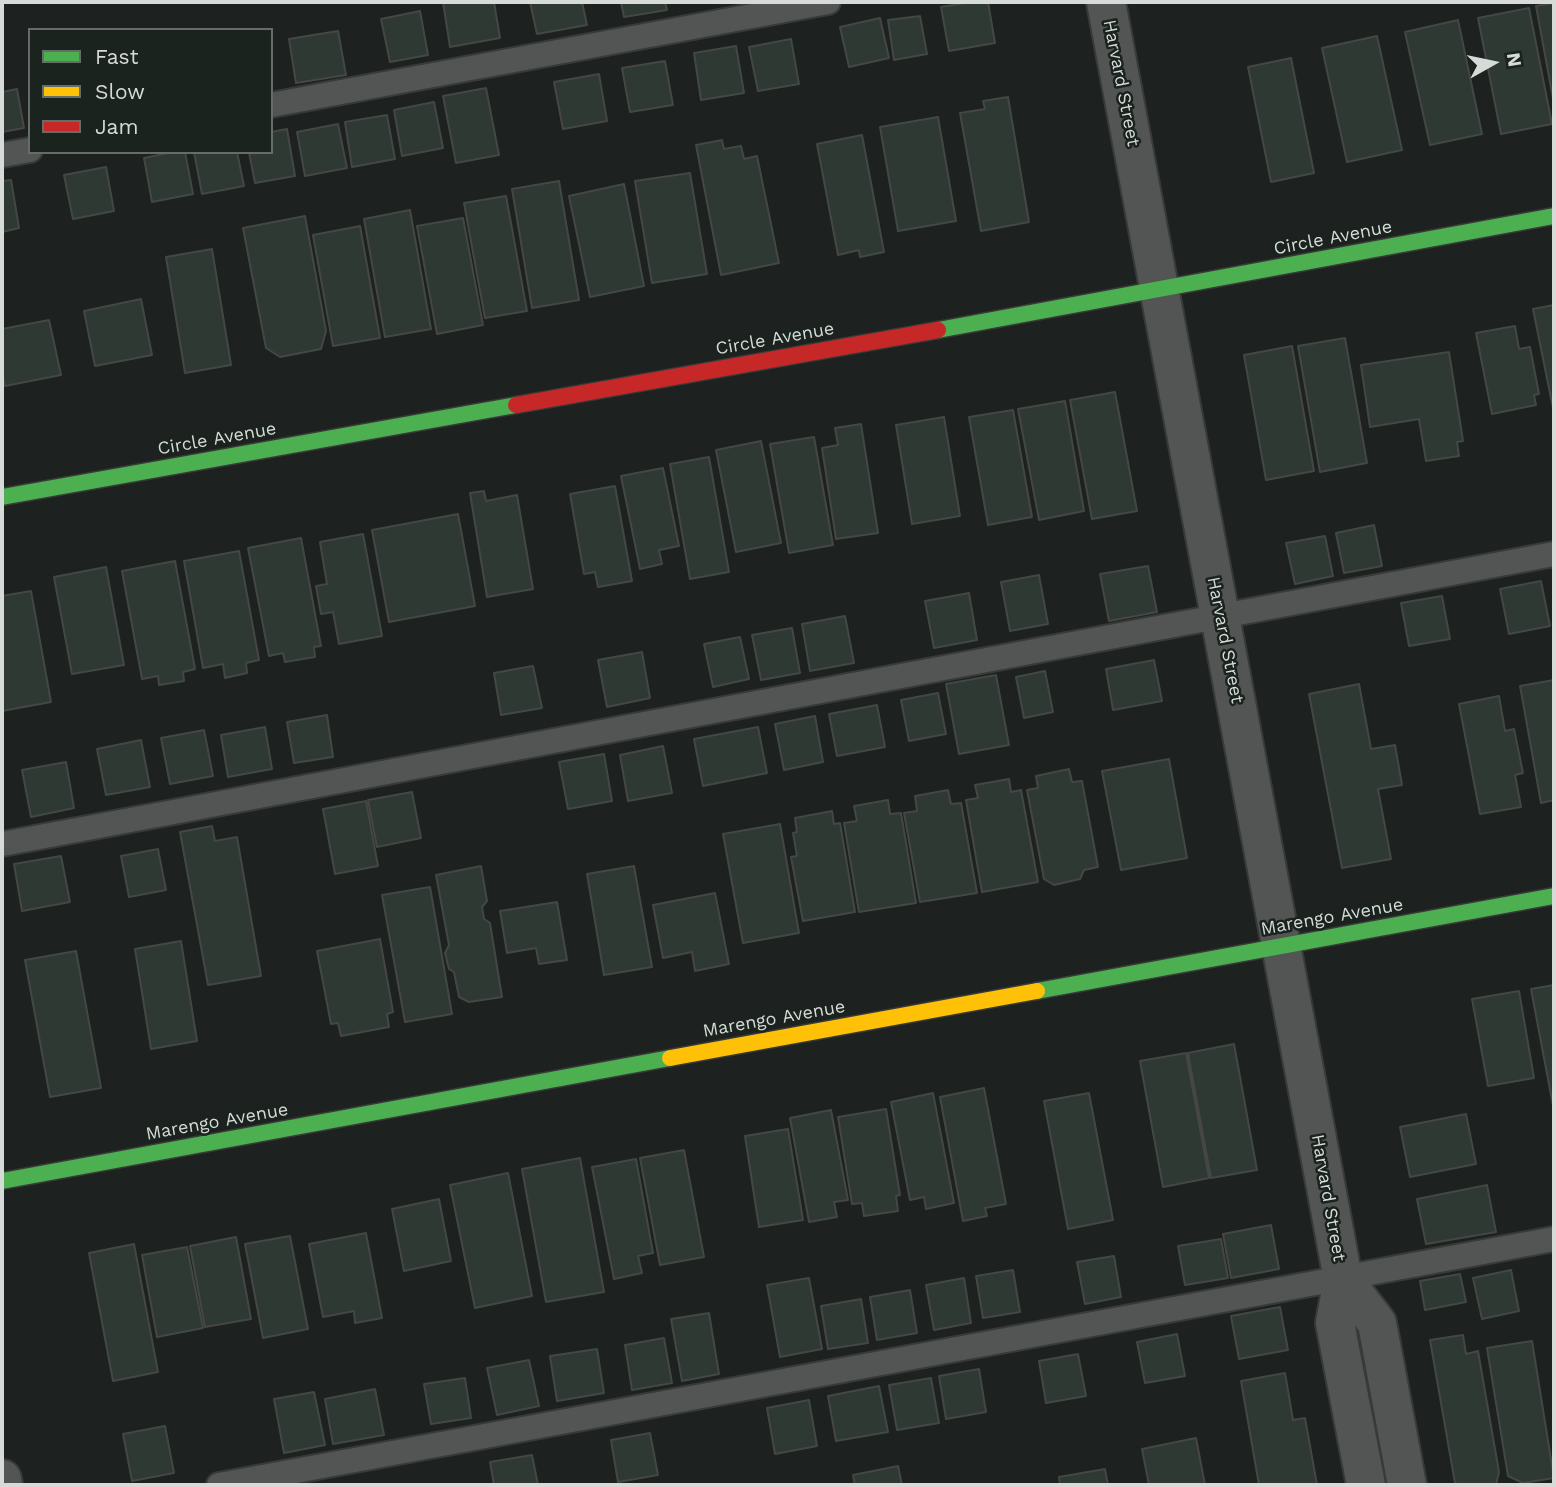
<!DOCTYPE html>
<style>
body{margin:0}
#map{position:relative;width:1556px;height:1487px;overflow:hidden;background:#1d211f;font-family:"Work Sans",sans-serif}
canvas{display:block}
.frame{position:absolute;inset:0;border:4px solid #d6dbd8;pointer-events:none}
.legend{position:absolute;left:28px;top:28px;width:245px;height:126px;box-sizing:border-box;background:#1b231e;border:2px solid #666d68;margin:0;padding:9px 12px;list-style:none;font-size:21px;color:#d6dbd8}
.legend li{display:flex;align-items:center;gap:14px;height:35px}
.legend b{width:35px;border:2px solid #666d68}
.north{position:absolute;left:1458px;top:28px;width:70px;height:70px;-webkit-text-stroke:5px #1b231e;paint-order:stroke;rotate:81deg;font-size:19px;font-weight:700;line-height:28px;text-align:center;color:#d6dbd8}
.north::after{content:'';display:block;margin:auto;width:24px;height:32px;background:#d6dbd8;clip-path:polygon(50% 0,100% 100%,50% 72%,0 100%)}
</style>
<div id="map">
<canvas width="1556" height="1487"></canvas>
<div class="frame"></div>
<ul class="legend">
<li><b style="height:9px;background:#4caf50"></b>Fast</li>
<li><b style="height:9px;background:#ffc107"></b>Slow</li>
<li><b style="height:9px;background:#c62828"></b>Jam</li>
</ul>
<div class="north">N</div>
</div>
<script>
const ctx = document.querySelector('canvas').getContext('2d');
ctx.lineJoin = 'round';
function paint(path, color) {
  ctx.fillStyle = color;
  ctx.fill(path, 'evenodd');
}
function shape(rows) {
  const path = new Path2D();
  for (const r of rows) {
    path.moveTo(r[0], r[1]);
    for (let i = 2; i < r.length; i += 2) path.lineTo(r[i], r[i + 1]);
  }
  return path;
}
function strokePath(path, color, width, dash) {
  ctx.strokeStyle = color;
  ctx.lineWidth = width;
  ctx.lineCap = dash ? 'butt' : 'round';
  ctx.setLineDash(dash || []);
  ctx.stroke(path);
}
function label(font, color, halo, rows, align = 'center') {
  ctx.font = font + ' "Work Sans",sans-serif';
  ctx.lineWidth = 5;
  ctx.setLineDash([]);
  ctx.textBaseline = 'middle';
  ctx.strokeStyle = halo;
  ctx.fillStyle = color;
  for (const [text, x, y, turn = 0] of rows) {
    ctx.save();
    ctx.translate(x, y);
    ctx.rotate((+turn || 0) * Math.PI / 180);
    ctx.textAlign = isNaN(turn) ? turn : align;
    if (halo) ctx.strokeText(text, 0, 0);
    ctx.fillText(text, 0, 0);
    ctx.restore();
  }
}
const building = shape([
 [443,2,494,2,500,38,450,47,443,2],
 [530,2,582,2,587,25,537,34,530,2],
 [621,2,665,2,667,10,624,17,621,2],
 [971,2,988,2,995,43,949,51,941,7,971,2],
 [1554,3,1554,104,1536,6,1554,3],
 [1529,8,1552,124,1501,134,1478,18,1529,8],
 [420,11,428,55,390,62,381,19,420,11],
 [920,16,927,54,894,60,888,20,920,16],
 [880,18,889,58,849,67,840,27,880,18],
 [1458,20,1482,134,1430,145,1405,32,1458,20],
 [338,31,346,75,296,83,289,39,338,31],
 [1377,36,1402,150,1347,162,1322,48,1377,36],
 [791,39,799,84,758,91,749,47,791,39],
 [736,46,744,93,701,100,694,53,736,46],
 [1291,58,1314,173,1271,182,1248,67,1291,58],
 [665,61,673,105,630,112,622,68,665,61],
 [599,74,607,121,563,129,554,82,599,74],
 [486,88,499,155,456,163,443,96,486,88],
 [17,89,24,128,2,132,2,92,17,89],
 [1008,97,1029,222,981,231,960,113,985,109,983,101,1008,97],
 [434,102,443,148,402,156,394,110,434,102],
 [387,115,395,159,352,167,345,122,387,115],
 [938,117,956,221,898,231,880,127,938,117],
 [338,124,347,168,305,176,297,132,338,124],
 [287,129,295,176,255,183,249,152,271,152,271,132,287,129],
 [862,135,884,252,860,257,859,250,838,255,817,144,862,135],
 [722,140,724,149,741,146,744,159,757,156,779,263,721,275,696,145,722,140],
 [173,152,185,152,193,194,152,202,144,158,173,152],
 [194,152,237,152,244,186,202,194,194,152],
 [106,167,114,211,73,219,64,175,106,167],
 [690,173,707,274,652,283,635,181,690,173],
 [11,180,19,228,2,232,2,181,11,180],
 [559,181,579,300,532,308,512,189,559,181],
 [624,184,644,286,590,297,569,196,624,184],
 [506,196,527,311,485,318,464,203,506,196],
 [410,210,431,329,385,337,364,219,410,210],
 [305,216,326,331,321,349,280,357,266,348,243,228,305,216],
 [463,218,483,325,437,334,417,226,463,218],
 [360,226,380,338,333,346,313,235,360,226],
 [212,249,231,365,185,373,166,257,212,249],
 [141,299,152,355,95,366,84,311,141,299],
 [1554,305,1554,413,1533,309,1554,305],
 [49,320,61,375,5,386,2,373,2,329,49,320],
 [1515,326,1519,349,1530,347,1539,394,1534,395,1536,405,1492,414,1476,333,1515,326],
 [1345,338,1367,463,1320,472,1298,346,1345,338],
 [1292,346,1314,471,1266,480,1244,355,1292,346],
 [1449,352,1463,441,1457,442,1459,456,1426,461,1419,419,1370,427,1361,365,1449,352],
 [1115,392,1137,511,1092,519,1070,400,1115,392],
 [1065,401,1084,511,1039,520,1018,409,1065,401],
 [1013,410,1032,517,988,525,969,417,1013,410],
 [944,417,960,516,912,524,896,425,944,417],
 [861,424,878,533,836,539,822,448,838,445,835,428,861,424],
 [814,437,833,545,789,553,770,444,814,437],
 [761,441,781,543,736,552,716,450,761,441],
 [709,457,729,572,690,579,670,464,709,457],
 [663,468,679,546,659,550,662,564,640,569,621,476,663,468],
 [615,486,632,581,598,587,595,572,584,574,570,494,615,486],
 [484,491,486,501,517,495,533,589,487,597,470,493,484,491],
 [458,514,475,606,389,622,372,530,458,514],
 [1374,525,1382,566,1344,573,1336,533,1374,525],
 [363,534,382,636,339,644,333,612,321,614,316,586,327,584,320,542,363,534],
 [1325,536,1333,576,1295,584,1286,543,1325,536],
 [301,538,321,646,314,647,315,657,285,662,283,653,269,656,248,548,301,538],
 [239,551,259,660,246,663,247,673,225,678,223,664,203,668,184,561,239,551],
 [175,561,195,669,183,672,184,681,159,685,158,676,142,679,122,571,175,561],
 [1148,566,1157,612,1109,621,1100,574,1148,566],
 [106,567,124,665,72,674,54,577,106,567],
 [1039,575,1048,624,1010,631,1001,582,1039,575],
 [1541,581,1550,626,1509,634,1500,589,1541,581],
 [31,591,51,702,2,711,2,596,31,591],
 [969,593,977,640,934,648,925,601,969,593],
 [1442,596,1450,639,1409,646,1401,603,1442,596],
 [845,616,854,663,810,671,802,624,845,616],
 [792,628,800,673,761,680,752,635,792,628],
 [740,637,749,679,713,687,704,644,740,637],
 [642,652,650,698,607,707,598,660,642,652],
 [1154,660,1162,701,1113,710,1106,669,1154,660],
 [533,666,542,708,501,715,494,673,533,666],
 [1045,671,1053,712,1024,718,1016,677,1045,671],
 [996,675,1009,745,959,754,946,684,996,675],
 [1554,680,1554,800,1541,803,1520,686,1554,680],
 [1359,684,1371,749,1395,745,1402,785,1378,789,1391,859,1342,868,1309,694,1359,684],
 [938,693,946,734,909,741,901,700,938,693],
 [1499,696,1505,731,1514,729,1523,773,1515,775,1521,807,1480,814,1459,704,1499,696],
 [877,705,885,747,837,756,829,714,877,705],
 [327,715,333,757,294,763,287,722,327,715],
 [815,716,823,762,784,770,775,724,815,716],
 [265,727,272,769,228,777,221,735,265,727],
 [758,727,767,773,703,786,694,739,758,727],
 [204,730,213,776,170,784,161,738,204,730],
 [141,740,150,787,106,795,97,749,141,740],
 [663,746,672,793,628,801,620,755,663,746],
 [604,754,612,801,568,809,559,762,604,754],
 [1169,759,1187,858,1121,870,1102,771,1169,759],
 [66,762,74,808,31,817,22,770,66,762],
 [1069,769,1072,782,1082,781,1098,867,1084,870,1080,879,1054,885,1044,879,1027,790,1038,788,1036,776,1069,769],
 [1009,779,1011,792,1021,790,1038,882,982,892,966,800,978,798,975,785,1009,779],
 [948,790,951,804,961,803,977,893,920,902,904,813,917,811,915,796,948,790],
 [412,792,421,838,377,847,368,800,412,792],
 [888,800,890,814,901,813,916,903,859,912,844,823,857,821,854,806,888,800],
 [366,801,378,866,335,874,323,809,366,801],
 [832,811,834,824,840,823,855,912,803,921,791,857,797,856,793,833,797,832,795,818,832,811],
 [780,824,799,933,743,943,723,834,780,824],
 [212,826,215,841,237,837,261,976,208,985,180,832,212,826],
 [158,849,166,890,129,897,121,856,158,849],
 [61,856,70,902,22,911,14,864,61,856],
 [481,866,487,901,482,907,484,919,490,923,502,997,469,1002,459,997,454,972,449,969,445,953,449,945,436,875,481,866],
 [634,866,652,967,604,975,587,874,634,866],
 [430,887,452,1014,405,1022,382,895,430,887],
 [715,893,729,964,695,971,692,952,663,958,653,905,715,893],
 [557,902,567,960,539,964,536,948,507,953,500,911,557,902],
 [380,939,393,1012,387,1014,389,1027,341,1036,338,1023,331,1024,317,951,380,939],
 [181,941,197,1041,151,1049,135,949,181,941],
 [76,951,101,1088,50,1097,25,960,76,951],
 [1554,985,1554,1111,1531,989,1554,985],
 [1519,991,1534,1078,1488,1086,1472,999,1519,991],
 [1234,1044,1257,1170,1211,1178,1188,1053,1234,1044],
 [1186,1053,1209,1178,1163,1187,1140,1061,1186,1053],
 [984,1088,1006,1204,985,1208,987,1216,963,1221,940,1097,984,1088],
 [933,1093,954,1203,926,1209,924,1197,910,1200,891,1102,933,1093],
 [1089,1093,1113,1220,1068,1229,1044,1101,1089,1093],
 [886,1109,900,1195,896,1196,898,1211,864,1216,862,1203,852,1204,838,1117,886,1109],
 [831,1110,848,1200,834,1202,837,1217,809,1222,790,1118,831,1110],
 [1466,1114,1476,1164,1410,1177,1400,1127,1466,1114],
 [788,1129,803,1220,759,1227,745,1136,788,1129],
 [684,1150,704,1257,660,1265,640,1158,684,1150],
 [580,1158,604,1292,546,1302,522,1169,580,1158],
 [636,1159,653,1253,638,1256,642,1273,614,1279,592,1167,636,1159],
 [508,1173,532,1296,475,1308,450,1185,508,1173],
 [1487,1185,1496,1232,1426,1244,1417,1199,1487,1185],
 [439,1199,451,1261,404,1271,392,1209,439,1199],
 [1271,1225,1279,1269,1231,1278,1223,1234,1271,1225],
 [366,1233,382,1318,355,1323,354,1311,323,1317,309,1244,366,1233],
 [290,1236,308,1329,263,1338,245,1244,290,1236],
 [236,1237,251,1319,205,1327,190,1246,236,1237],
 [1221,1239,1228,1278,1185,1285,1178,1246,1221,1239],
 [134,1244,158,1372,113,1381,89,1253,134,1244],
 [187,1247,203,1328,157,1337,142,1255,187,1247],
 [1114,1256,1121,1297,1085,1304,1077,1262,1114,1256],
 [1013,1270,1020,1312,983,1318,976,1276,1013,1270],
 [1511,1270,1519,1311,1482,1319,1473,1278,1511,1270],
 [1460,1274,1466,1302,1425,1310,1420,1281,1460,1274],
 [809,1278,822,1349,780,1357,767,1285,809,1278],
 [964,1278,971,1323,934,1330,926,1285,964,1278],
 [910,1290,917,1333,877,1340,870,1297,910,1290],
 [861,1299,868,1343,828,1349,821,1306,861,1299],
 [1280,1307,1288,1350,1239,1359,1231,1316,1280,1307],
 [709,1313,719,1374,682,1381,671,1319,709,1313],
 [1177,1334,1185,1376,1145,1383,1137,1342,1177,1334],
 [1463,1335,1466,1354,1478,1351,1499,1472,1496,1485,1459,1485,1455,1483,1430,1340,1463,1335],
 [664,1338,672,1383,632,1390,625,1345,664,1338],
 [1532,1341,1554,1478,1523,1483,1508,1476,1487,1348,1532,1341],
 [597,1349,604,1393,557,1401,550,1356,597,1349],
 [1078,1354,1086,1396,1046,1403,1039,1361,1078,1354],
 [529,1360,539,1406,497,1415,487,1368,529,1360],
 [979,1369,986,1412,946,1419,939,1376,979,1369],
 [1285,1373,1293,1420,1305,1418,1317,1485,1259,1485,1241,1381,1285,1373],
 [465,1378,471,1418,431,1424,424,1384,465,1378],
 [931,1378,939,1423,897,1430,889,1385,931,1378],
 [879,1386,888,1432,836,1441,828,1396,879,1386],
 [375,1389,384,1435,333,1444,325,1399,375,1389],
 [314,1392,325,1445,284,1453,274,1399,314,1392],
 [809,1400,817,1446,775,1454,767,1408,809,1400],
 [165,1426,174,1473,132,1481,123,1434,165,1426],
 [650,1433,658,1475,618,1482,611,1440,650,1433],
 [1196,1438,1205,1485,1149,1485,1142,1449,1196,1438],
 [532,1455,538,1485,494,1485,490,1462,532,1455],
 [898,1466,902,1485,855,1485,853,1475,898,1466],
 [1105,1469,1108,1485,1060,1485,1059,1477,1105,1469]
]);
paint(building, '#2e3933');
strokePath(building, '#444745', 2);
const lane = shape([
 [271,105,828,2],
 [2,155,30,150],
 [2,844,1554,554],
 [219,1485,1554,1239]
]);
const street = shape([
 [1106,2,1343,1279,1335,1323,1366,1485],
 [1343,1279,1377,1323,1407,1485],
 [2,1479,3,1485]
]);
const fast = shape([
 [938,330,1554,216],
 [2,497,516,405],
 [1037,991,1554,896],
 [2,1181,670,1058]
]);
const slow = shape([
 [670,1058,1037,991]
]);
const jam = shape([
 [516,405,938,330]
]);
strokePath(lane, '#383a39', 28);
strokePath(street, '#383a39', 42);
strokePath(fast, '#383a39', 19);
strokePath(slow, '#383a39', 19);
strokePath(jam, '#383a39', 19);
strokePath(lane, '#535554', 24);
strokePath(street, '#535554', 38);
strokePath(fast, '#4caf50', 16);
strokePath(slow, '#ffc107', 16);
strokePath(jam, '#c62828', 16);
label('18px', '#d6dbd8', '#1b231e', [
 ["Harvard Street",1121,83,79],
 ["Circle Avenue",1333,238,-11],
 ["Circle Avenue",775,339,-10],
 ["Circle Avenue",217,439,-10],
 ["Harvard Street",1225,640,79],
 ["Marengo Avenue",1332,917,-10],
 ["Marengo Avenue",774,1019,-10],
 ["Marengo Avenue",217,1122,-10],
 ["Harvard Street",1328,1198,80]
]);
</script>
